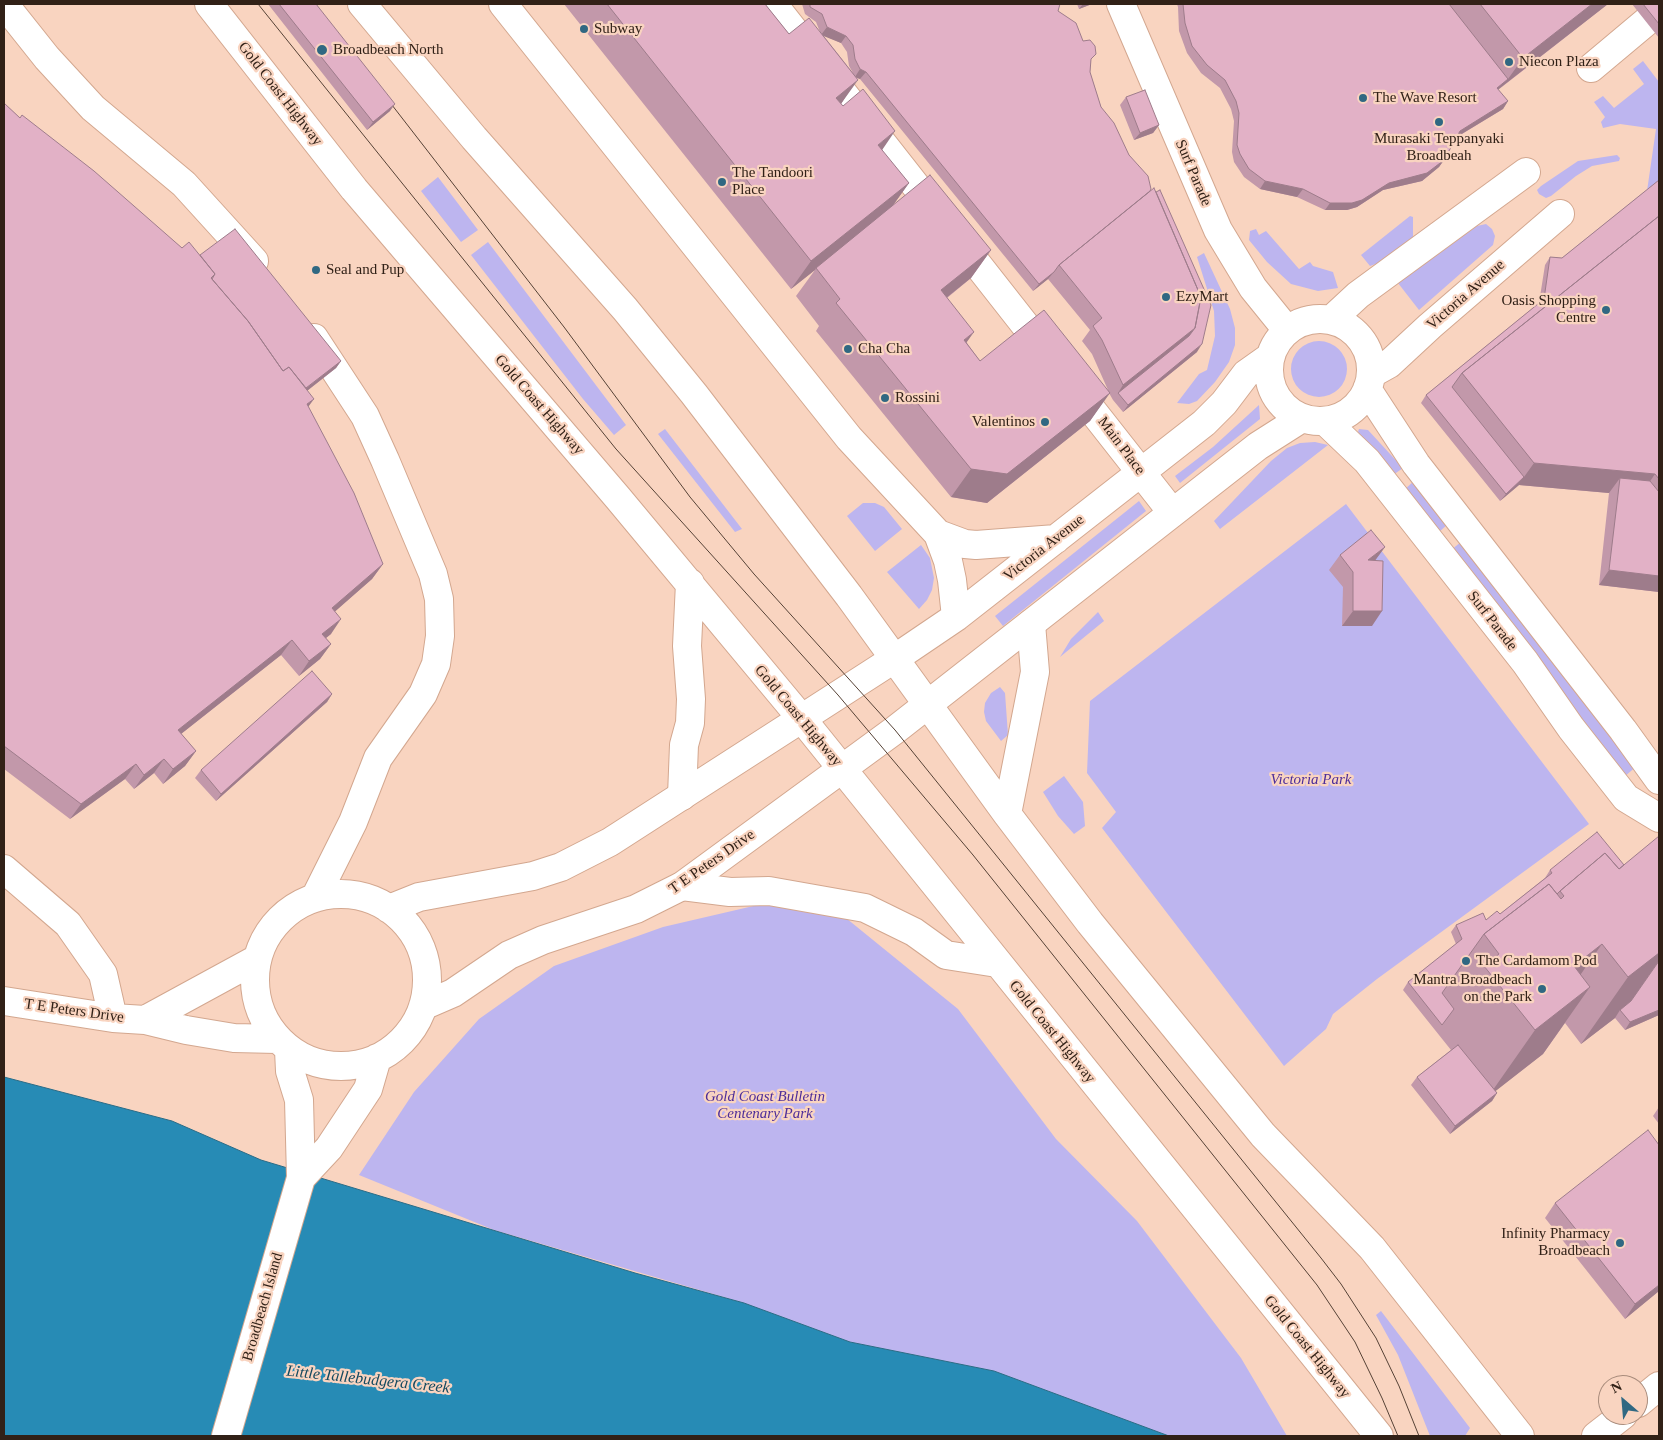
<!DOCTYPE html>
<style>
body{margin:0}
#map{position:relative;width:1663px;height:1440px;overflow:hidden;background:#f9d4c0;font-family:Georgia,serif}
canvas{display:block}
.frame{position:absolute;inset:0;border:5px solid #312117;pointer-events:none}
.north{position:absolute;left:1598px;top:1375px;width:50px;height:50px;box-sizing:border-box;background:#f9d4c0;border:1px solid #a98c7c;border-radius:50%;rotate:333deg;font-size:14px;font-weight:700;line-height:20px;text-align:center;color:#312117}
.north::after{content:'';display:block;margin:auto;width:18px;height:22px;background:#306882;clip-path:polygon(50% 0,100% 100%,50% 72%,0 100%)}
</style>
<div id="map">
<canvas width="1663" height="1440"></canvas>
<div class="frame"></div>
<div class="north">N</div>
</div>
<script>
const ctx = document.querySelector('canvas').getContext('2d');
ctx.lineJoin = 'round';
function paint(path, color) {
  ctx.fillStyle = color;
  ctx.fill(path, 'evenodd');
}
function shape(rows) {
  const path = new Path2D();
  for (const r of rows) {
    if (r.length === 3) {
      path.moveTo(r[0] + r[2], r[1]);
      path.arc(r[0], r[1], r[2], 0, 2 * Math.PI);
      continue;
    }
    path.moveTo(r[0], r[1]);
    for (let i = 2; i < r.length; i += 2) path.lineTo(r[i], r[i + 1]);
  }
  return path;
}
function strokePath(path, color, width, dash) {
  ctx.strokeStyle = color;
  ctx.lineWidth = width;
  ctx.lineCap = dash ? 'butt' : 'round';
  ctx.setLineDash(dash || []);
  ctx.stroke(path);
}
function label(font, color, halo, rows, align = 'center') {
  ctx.font = font + ' Georgia,serif';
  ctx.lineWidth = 4.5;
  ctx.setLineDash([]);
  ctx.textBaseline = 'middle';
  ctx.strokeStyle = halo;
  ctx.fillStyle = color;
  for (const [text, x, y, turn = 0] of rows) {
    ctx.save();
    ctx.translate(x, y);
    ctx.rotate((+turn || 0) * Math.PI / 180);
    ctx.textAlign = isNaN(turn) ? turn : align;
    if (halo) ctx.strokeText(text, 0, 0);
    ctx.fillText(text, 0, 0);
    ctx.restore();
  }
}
paint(shape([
 [1643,61,1659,82,1659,184,1647,191,1656,129,1620,124,1603,128,1601,122,1605,117,1594,102,1603,96,1614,108,1644,84,1633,69],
 [1617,155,1620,158,1619,161,1592,166,1576,176,1551,196,1546,198,1539,194,1537,190,1541,186,1578,161],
 [438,177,478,230,461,242,421,191],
 [1410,216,1413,217,1413,237,1381,262,1370,266,1361,255],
 [1486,224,1492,229,1495,236,1493,245,1419,310,1398,283,1477,226],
 [1256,229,1259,235,1266,231,1299,269,1310,262,1313,266,1333,272,1338,288,1318,291,1291,284,1267,262,1249,240,1250,231],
 [488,242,626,425,614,435,583,399,471,255],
 [1204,253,1230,309,1235,328,1235,345,1229,362,1215,382,1197,401,1189,404,1177,403,1199,374,1207,370,1215,336,1214,311,1197,257],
 [1319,369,28],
 [1259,405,1260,419,1180,483,1175,476,1213,447],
 [665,429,742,529,735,532,658,434],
 [1359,429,1368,430,1403,468,1393,475,1358,432],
 [1315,442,1328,445,1220,529,1214,521,1271,461,1287,448,1300,443],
 [1414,481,1448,524,1438,533,1404,490],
 [1139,501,1146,511,1003,626,995,616],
 [863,503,875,503,884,507,902,529,875,551,847,516],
 [1346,504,1589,824,1377,979,1333,1014,1326,1029,1284,1066,1102,828,1116,812,1087,773,1090,701],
 [1461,542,1638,765,1624,777,1451,550],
 [921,545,930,558,934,578,932,590,927,600,919,609,887,572],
 [1098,612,1104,621,1060,657,1071,639],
 [1000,687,1005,693,1008,735,1001,741,986,721,984,712,985,703,991,693],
 [1064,776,1083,802,1085,826,1074,834,1058,816,1043,792],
 [762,904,841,914,958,1009,1056,1139,1137,1221,1241,1358,1287,1436,1169,1436,994,1371,850,1342,744,1303,494,1230,359,1175,414,1092,479,1019,554,966,663,927],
 [1381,1311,1470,1428,1465,1436,1430,1436,1398,1355,1376,1315]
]), '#bdb5ef');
const water = shape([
 [4,1077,172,1121,261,1160,635,1273,744,1303,850,1342,994,1371,1169,1436,4,1436,4,1077]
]);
paint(water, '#278bb5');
strokePath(water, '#2a6b86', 1);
const minor = shape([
 [4,4,47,58,93,108,184,184,254,261],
 [503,4,849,438,938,534,948,561,952,580,956,617],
 [773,4,1172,512],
 [1121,4,1218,230,1253,288,1287,330],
 [1591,68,1659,11],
 [1320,370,51],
 [1331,320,1358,295,1526,172],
 [314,338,365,416,385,460,433,574,439,599,440,636,436,664,423,694,378,758,353,822,315,898],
 [1371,374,1389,364,1430,326,1560,214],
 [1367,389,1416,464,1623,730,1659,780],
 [1325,421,1367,461,1525,662,1571,728,1626,798,1659,818],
 [938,534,965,544,976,545,1056,539],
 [4,869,68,924,103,974,113,1018],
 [341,980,86],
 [389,909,419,897,533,876,561,867,610,842,894,659,956,617,1204,423,1224,403,1246,374,1270,357],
 [4,1001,113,1018,145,1020,186,1030,234,1038,277,1039],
 [423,1006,453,993,509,955,543,940,636,909,682,886,895,730,1258,446,1302,418],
 [145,1020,257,959],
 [301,1178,329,1148,368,1089,377,1058],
 [1638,1403,1659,1386],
 [226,1436,301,1178,299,1100,290,1071,289,1050],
 [1596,1436,1623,1415]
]);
const highway = shape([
 [209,4,354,189,618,498,802,719,1379,1436],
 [362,4,474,138,625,309,694,394,849,596,1007,814,1090,923,1263,1135,1372,1248,1520,1436],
 [682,796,684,745,690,723,691,699,687,646,690,583],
 [1007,814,1035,672,1031,624],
 [682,886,730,892,769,891,865,908,914,932,946,955,997,963]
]);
strokePath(minor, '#d3a78f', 30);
strokePath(highway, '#d3a78f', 30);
strokePath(minor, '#fff', 28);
strokePath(highway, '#fff', 28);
strokePath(shape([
 [258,4,616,449,838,695,973,855,1317,1285,1355,1342,1382,1398,1398,1436],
 [385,96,564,327,690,497,754,574,895,730,1321,1258,1341,1284,1376,1338,1399,1386,1419,1436]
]), '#564236', 1);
paint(shape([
 [268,4,316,4,390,111,367,130],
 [564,4,765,4,789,34,820,32,816,22,805,14,802,4,1060,4,1058,11,1083,41,1091,61,1090,72,1101,107,1150,191,1197,352,1123,412,1113,400,1109,393,1090,421,987,503,951,497,816,331,819,326,796,296,815,270,791,289],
 [823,35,841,43,847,52,849,66,853,73],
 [857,78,860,79,1033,291,1048,279,1090,330,1082,341,1092,354,1108,390,980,361,967,343,947,298,971,278,991,250,893,205,909,183,841,104],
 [1077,4,1092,4,1079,9],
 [1177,4,1608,4,1498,90,1508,101,1503,109,1457,137,1444,160,1439,167,1422,181,1383,190,1357,207,1347,210,1325,210,1297,197,1260,189,1244,177,1234,162,1232,152,1234,121,1231,109,1220,88,1201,73,1187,53,1179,31,1178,7],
 [1632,4,1659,4,1659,38],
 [1126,97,1159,125,1153,133,1134,140,1120,105],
 [4,103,20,118,182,248,200,255,341,361,336,368,307,391,308,407,383,564,372,579,335,611,331,634,326,638,331,644,320,659,299,676,281,655,181,734,196,751,185,766,163,784,154,773,134,789,125,779,70,819,4,769],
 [1659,180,1659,592,1599,585,1609,493,1519,485,1500,501,1421,403,1426,395,1539,303,1545,265,1550,257,1562,258],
 [1385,547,1375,560,1372,626,1342,626,1343,587,1329,570,1340,555],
 [332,694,327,702,216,801,195,778,201,770],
 [1550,870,1659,1015,1625,1030,1615,1018,1581,1044,1565,1023,1543,1054,1495,1091,1497,1093,1492,1101,1450,1134,1411,1085,1417,1077,1451,1050,1403,990,1408,982,1456,944,1451,932,1456,925,1486,920,1500,914,1545,878],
 [1659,1107,1659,1124,1653,1116],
 [1555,1203,1659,1291,1625,1319,1545,1218]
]), '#c298aa');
paint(shape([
 [1083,4,1092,4,1079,9],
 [1592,4,1608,4,1491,95,1497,88,1508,79,1523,58],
 [827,27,846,36,841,43,821,35],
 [860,69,866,72,860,79,855,77],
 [858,80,838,108,836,98],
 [1508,101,1503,109,1455,138,1460,131],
 [395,104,390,111,367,130,373,122],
 [1159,125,1153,133,1134,140,1140,133],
 [895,131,876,159,878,145],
 [1444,160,1439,167,1422,181,1383,190,1357,207,1347,210,1325,210,1330,203,1389,183],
 [1265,181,1303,189,1297,197,1260,189],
 [909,183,889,211,816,268,815,270,791,289,811,261],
 [991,250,971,278,921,318,941,290],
 [1054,272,1048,279,1033,291,1039,284],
 [1195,328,1184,343,1118,393,1123,385],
 [974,332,954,360,964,340],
 [1202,344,1197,352,1123,412,1128,405],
 [341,361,336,368,294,401,299,394],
 [1110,393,1090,421,987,503,951,497,971,469],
 [314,399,303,414,307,404],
 [1534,463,1655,474,1640,496,1620,478,1609,493,1519,485,1500,501,1506,494,1524,477],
 [1385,547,1374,562,1368,560],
 [383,564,372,579,322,623,332,608],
 [1609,570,1659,576,1659,592,1599,585],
 [1353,611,1382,611,1372,626,1342,626],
 [341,619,331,634,312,649,322,634],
 [292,640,281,655,167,745,178,730],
 [331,644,320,659,299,676,309,661],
 [332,694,327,702,216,801,221,794],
 [196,751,185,766,163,784,173,769],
 [164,759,154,773,134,789,144,775],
 [136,764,125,779,70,819,81,804],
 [1659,943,1659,961,1626,1009,1620,1010,1615,1018,1581,1044,1628,977],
 [1602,944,1555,1011,1574,966],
 [1590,987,1543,1054,1488,1097,1535,1030],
 [1659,1010,1659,1015,1625,1030,1630,1022],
 [1497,1093,1492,1101,1450,1134,1455,1126],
 [1659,1285,1659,1291,1625,1319,1635,1304]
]), '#9e7c8b');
const building = shape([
 [279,4,316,4,395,104,373,122,279,4],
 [607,4,765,4,789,34,809,18,858,80,836,98,843,106,863,89,895,131,878,145,909,183,811,261,607,4],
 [810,4,1060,4,1058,11,1076,23,1083,41,1090,40,1095,46,1096,54,1091,59,1090,72,1101,107,1114,123,1129,155,1148,176,1151,189,1150,191,1059,265,1054,272,1039,284,866,72,860,69,855,59,853,45,846,36,827,27,822,14,810,7,810,4],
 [1183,4,1449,4,1508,79,1497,88,1508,101,1460,131,1444,160,1427,173,1389,183,1362,200,1352,203,1330,203,1303,189,1265,181,1249,169,1240,154,1237,145,1239,113,1236,101,1225,80,1207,65,1192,46,1185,23,1183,4],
 [1480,4,1592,4,1523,58,1480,4],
 [1643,4,1659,4,1659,24,1643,4],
 [1145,90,1159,125,1140,133,1126,97,1145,90],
 [4,103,20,118,22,115,94,171,182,248,189,242,215,274,211,278,248,321,283,371,289,367,314,399,307,404,354,493,383,564,332,608,341,619,322,634,331,644,309,661,292,640,178,730,196,751,173,769,164,759,144,775,136,764,81,804,4,746,4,103],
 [930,175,991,250,941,290,974,332,964,340,980,361,1044,310,1110,393,1007,474,971,469,836,303,840,299,816,268,930,175],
 [1659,180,1659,216,1462,373,1452,387,1524,477,1506,494,1426,395,1544,299,1550,257,1562,258,1659,180],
 [1154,188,1201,297,1195,328,1123,385,1102,340,1093,326,1102,318,1059,265,1154,188],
 [1160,190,1211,305,1202,344,1128,405,1118,393,1189,336,1195,328,1201,297,1156,192,1160,190],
 [1659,216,1659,479,1655,474,1534,463,1462,373,1659,216],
 [235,229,341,361,306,388,289,367,283,371,248,321,212,279,215,274,200,255,235,229],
 [1620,478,1650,481,1659,492,1659,576,1609,570,1620,478],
 [1371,530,1385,547,1368,560,1383,561,1382,611,1353,611,1353,572,1340,555,1371,530],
 [312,671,332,694,221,794,201,770,312,671],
 [1597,832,1624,865,1619,869,1605,853,1560,891,1557,894,1549,884,1484,934,1442,993,1454,1009,1442,1025,1408,982,1462,939,1456,925,1483,913,1486,920,1497,911,1500,914,1552,873,1550,870,1597,832],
 [1659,836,1659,953,1628,977,1602,944,1574,966,1590,987,1535,1030,1484,966,1499,954,1484,934,1549,884,1561,899,1564,896,1560,891,1605,853,1619,869,1659,836],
 [1659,961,1659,1010,1630,1022,1620,1010,1631,1001,1659,961],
 [1458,1045,1497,1093,1455,1126,1417,1077,1458,1045],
 [1648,1130,1659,1145,1659,1285,1635,1304,1555,1203,1648,1130]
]);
paint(building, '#e2b1c6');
strokePath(building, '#9e7c8b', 1);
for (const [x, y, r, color] of [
 [584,29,5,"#306882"],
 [322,50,6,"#306882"],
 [1509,62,5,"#306882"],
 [1363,98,5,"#306882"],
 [1439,122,5,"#306882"],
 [722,182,5,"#306882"],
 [316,270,5,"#306882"],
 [1166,297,5,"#306882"],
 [1606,310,5,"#306882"],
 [848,349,5,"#306882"],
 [885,398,5,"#306882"],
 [1045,422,5,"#306882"],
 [1466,961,5,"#306882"],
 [1542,989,5,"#306882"],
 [1620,1243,5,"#306882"]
]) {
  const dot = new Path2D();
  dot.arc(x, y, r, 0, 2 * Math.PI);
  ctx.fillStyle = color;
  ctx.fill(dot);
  strokePath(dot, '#f9d4c0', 2);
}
label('15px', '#312117', '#f9d4c0', [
 ["Subway",594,29],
 ["Broadbeach North",333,50],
 ["Niecon Plaza",1519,62],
 ["The Wave Resort",1373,98],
 ["Murasaki Teppanyaki",1439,139,"center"],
 ["Broadbeah",1439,156,"center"],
 ["The Tandoori",732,173],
 ["Place",732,190],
 ["Seal and Pup",326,270],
 ["EzyMart",1176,297],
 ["Oasis Shopping",1596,301,"right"],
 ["Centre",1596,318,"right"],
 ["Cha Cha",858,349],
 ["Rossini",895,398],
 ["Valentinos",1035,422,"right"],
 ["The Cardamom Pod",1476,961],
 ["Mantra Broadbeach",1532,980,"right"],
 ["on the Park",1532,997,"right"],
 ["Infinity Pharmacy",1610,1234,"right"],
 ["Broadbeach",1610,1251,"right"]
], 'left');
label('15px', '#312117', '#f9d4c0', [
 ["Gold Coast Highway",280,94,52],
 ["Surf Parade",1193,173,67],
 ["Victoria Avenue",1466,295,-41],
 ["Gold Coast Highway",539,405,49],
 ["Main Place",1121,446,53],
 ["Victoria Avenue",1044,548,-38],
 ["Surf Parade",1492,621,52],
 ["Gold Coast Highway",798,716,50],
 ["T E Peters Drive",712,862,-35],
 ["T E Peters Drive",74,1011,8],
 ["Gold Coast Highway",1052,1032,51],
 ["Broadbeach Island",263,1307,-74],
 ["Gold Coast Highway",1307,1347,51]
]);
label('italic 15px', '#4d2d99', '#f9d4c0', [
 ["Victoria Park",1311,780],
 ["Gold Coast Bulletin",765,1097],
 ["Centenary Park",765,1114]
]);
label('italic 16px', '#14495f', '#f9d4c0', [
 ["Little Tallebudgera Creek",368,1380,6]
]);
</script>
